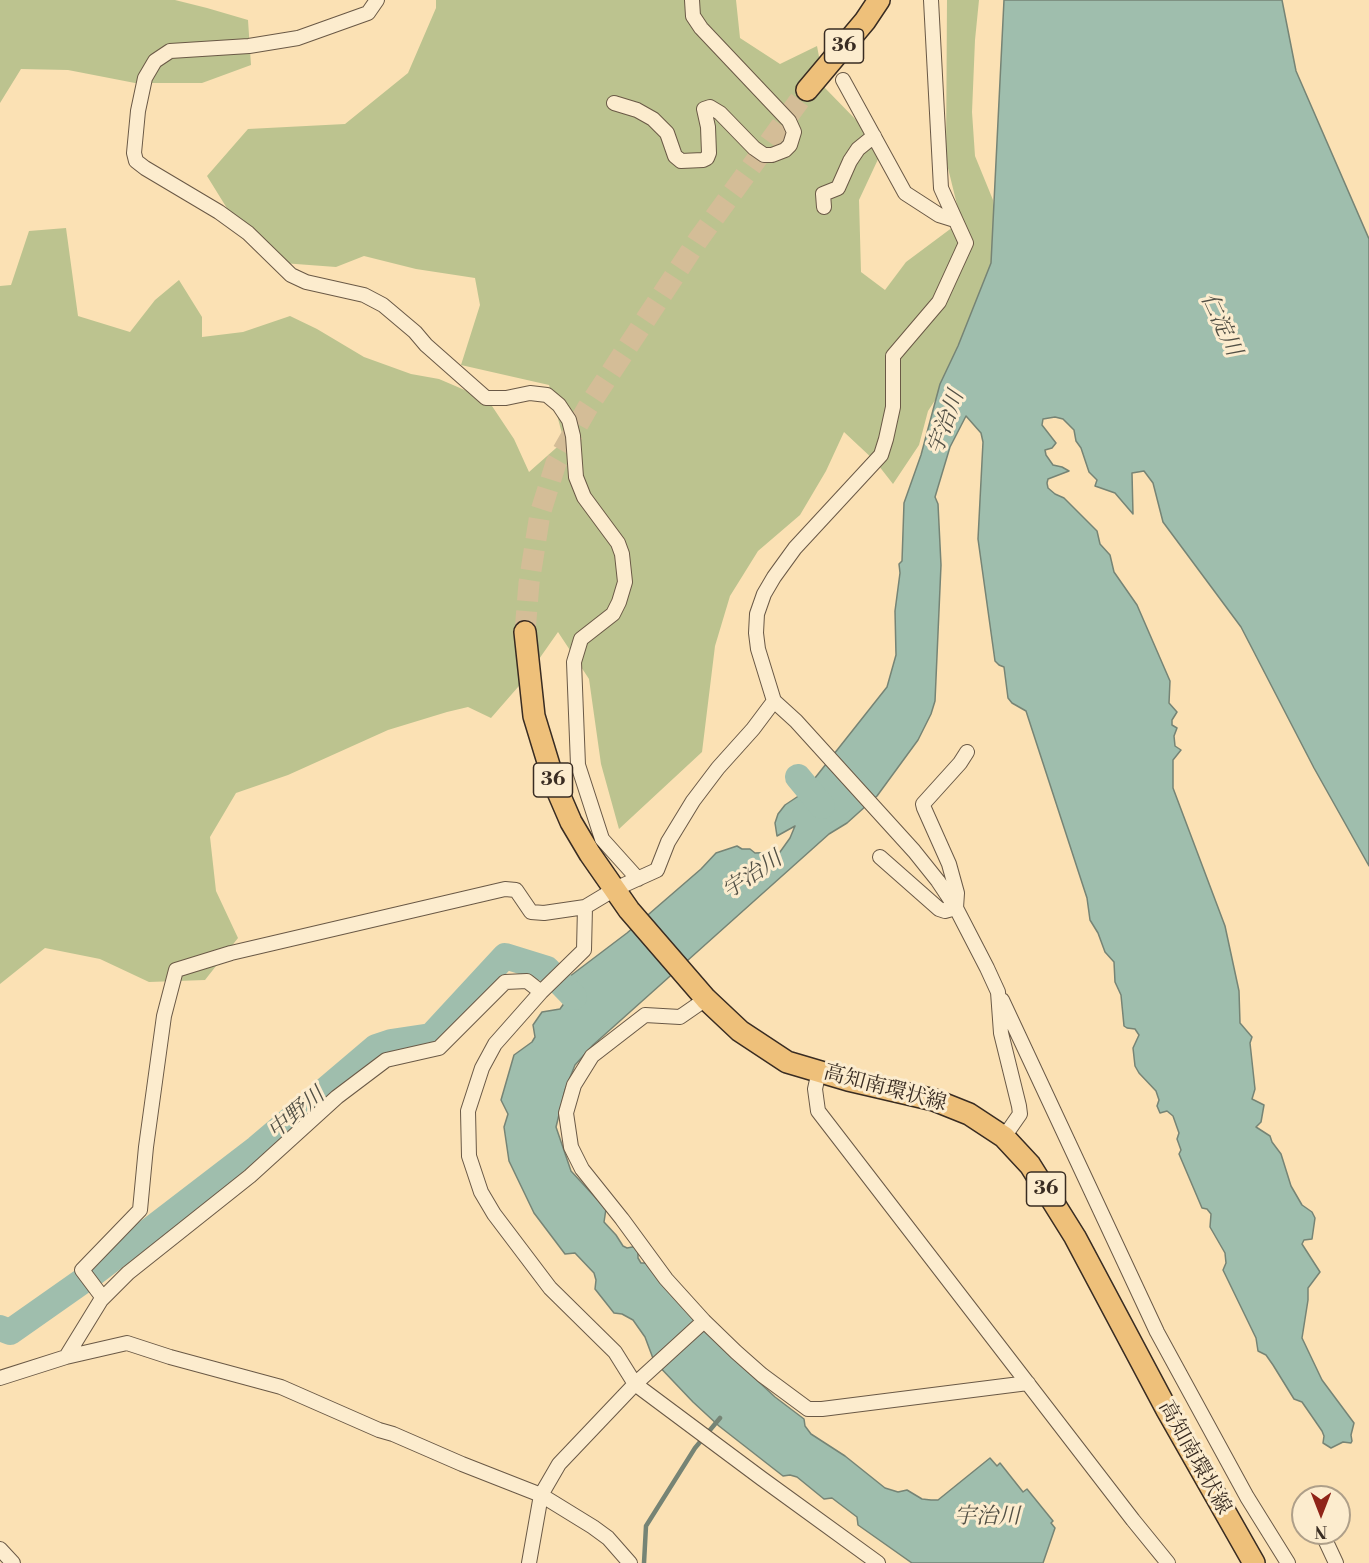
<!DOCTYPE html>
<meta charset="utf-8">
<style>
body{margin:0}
#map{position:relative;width:1369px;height:1563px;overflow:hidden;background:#fbe1b4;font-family:"Libre Bodoni",serif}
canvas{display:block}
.north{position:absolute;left:1291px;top:1485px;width:60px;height:60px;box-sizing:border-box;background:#fcecce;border:2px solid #ae9f89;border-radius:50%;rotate:180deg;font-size:16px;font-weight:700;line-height:24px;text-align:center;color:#392c22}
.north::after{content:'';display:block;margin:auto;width:21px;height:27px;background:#8f2418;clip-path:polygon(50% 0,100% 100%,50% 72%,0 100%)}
</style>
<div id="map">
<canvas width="1369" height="1563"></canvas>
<div class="north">N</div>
</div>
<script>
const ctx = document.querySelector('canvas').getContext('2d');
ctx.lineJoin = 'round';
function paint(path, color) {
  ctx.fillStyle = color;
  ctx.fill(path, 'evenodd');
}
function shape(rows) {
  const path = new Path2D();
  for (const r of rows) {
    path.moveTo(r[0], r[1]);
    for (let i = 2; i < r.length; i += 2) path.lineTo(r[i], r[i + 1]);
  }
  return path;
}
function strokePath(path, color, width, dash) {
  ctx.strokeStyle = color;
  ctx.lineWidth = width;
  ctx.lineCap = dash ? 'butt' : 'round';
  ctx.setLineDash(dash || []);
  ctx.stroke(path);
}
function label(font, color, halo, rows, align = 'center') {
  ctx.font = font + ' "Libre Bodoni","Noto Serif JP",serif';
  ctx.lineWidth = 6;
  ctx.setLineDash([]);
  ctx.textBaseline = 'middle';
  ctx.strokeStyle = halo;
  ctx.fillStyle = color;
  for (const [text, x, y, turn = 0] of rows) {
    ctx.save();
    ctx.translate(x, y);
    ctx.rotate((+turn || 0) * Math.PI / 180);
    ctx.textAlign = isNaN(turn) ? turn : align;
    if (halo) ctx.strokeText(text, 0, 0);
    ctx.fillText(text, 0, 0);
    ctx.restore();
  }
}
paint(shape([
 [0,0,175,0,207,8,248,20,251,65,202,83,135,83,68,70,21,69,0,103],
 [436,0,736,0,740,38,780,64,817,46,825,88,862,126,880,155,859,200,861,272,885,290,906,262,961,221,946,160,947,0,979,0,975,40,972,112,975,156,993,200,997,246,993,287,951,376,928,411,919,445,893,484,875,461,844,432,826,471,800,515,758,551,730,596,715,646,702,752,619,829,601,764,589,679,558,632,525,679,491,718,468,707,447,712,388,730,288,775,236,793,210,837,216,891,238,938,205,980,149,982,100,959,45,948,0,984,0,286,11,285,29,231,66,228,78,316,130,332,155,300,179,280,202,317,202,337,243,332,290,316,317,329,364,357,411,374,439,379,488,400,514,439,529,472,564,441,549,385,461,365,480,305,475,278,416,269,364,256,336,267,269,262,233,218,207,176,248,129,345,124,408,73,436,8]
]), '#bcc38f');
const water = shape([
 [1004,0,1282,0,1296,71,1369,239,1369,866,1314,768,1241,627,1163,522,1153,483,1144,471,1132,473,1133,514,1115,493,1095,486,1097,480,1089,472,1081,448,1076,441,1074,430,1063,419,1055,417,1043,419,1042,425,1056,443,1052,448,1045,450,1046,455,1053,465,1062,467,1069,471,1048,479,1047,483,1048,488,1055,494,1064,498,1097,531,1100,544,1110,555,1114,572,1137,605,1170,681,1169,703,1177,712,1172,720,1172,725,1177,728,1174,736,1175,746,1181,750,1173,760,1173,788,1225,926,1239,991,1240,1023,1252,1037,1250,1043,1255,1089,1252,1099,1264,1105,1261,1122,1256,1127,1270,1136,1272,1142,1281,1154,1291,1186,1302,1205,1312,1212,1315,1218,1312,1239,1304,1240,1302,1244,1320,1272,1308,1288,1308,1300,1302,1338,1322,1380,1354,1423,1351,1435,1352,1441,1351,1443,1343,1442,1331,1448,1323,1443,1324,1436,1322,1431,1311,1415,1302,1402,1294,1399,1273,1365,1266,1355,1258,1351,1256,1338,1223,1270,1226,1263,1225,1253,1210,1227,1211,1214,1207,1209,1202,1208,1179,1154,1181,1150,1177,1139,1179,1133,1173,1116,1167,1111,1160,1113,1157,1106,1159,1100,1156,1091,1139,1073,1135,1066,1133,1048,1139,1035,1135,1029,1127,1028,1124,1026,1121,995,1115,982,1114,962,1105,952,1098,933,1090,920,1087,898,1026,711,1012,703,1008,698,1004,667,999,665,995,661,978,539,983,442,981,433,966,416,950,447,935,497,938,504,941,565,935,701,931,714,918,740,877,796,847,823,829,834,593,1045,575,1065,565,1090,556,1127,571,1171,606,1209,604,1222,616,1235,623,1246,627,1248,638,1246,638,1258,641,1263,647,1263,732,1357,775,1397,804,1419,805,1426,811,1434,845,1456,885,1488,898,1492,907,1490,922,1499,931,1500,938,1500,990,1458,997,1466,1000,1463,1023,1492,1027,1489,1053,1521,1051,1523,1055,1528,1043,1563,912,1563,858,1525,857,1517,832,1498,824,1499,797,1477,790,1475,783,1476,719,1426,693,1402,654,1361,645,1337,633,1320,622,1314,614,1313,595,1289,596,1280,594,1273,575,1253,565,1254,534,1213,509,1161,504,1127,508,1114,501,1100,514,1055,532,1042,535,1037,533,1025,542,1012,560,1009,565,1002,557,986,627,933,701,869,716,853,737,846,742,849,750,849,755,853,780,852,790,838,795,826,777,836,775,823,778,814,785,805,800,795,811,783,887,687,896,655,895,611,900,573,899,564,902,561,904,503,921,455,940,384,958,346,991,263,1004,0]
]);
paint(water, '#9fbead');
strokePath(water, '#768475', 1.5);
strokePath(shape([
 [644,1563,646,1526,695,1448,720,1418]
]), '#768475', 4.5);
strokePath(shape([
 [798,777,822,806],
 [0,1328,10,1332,94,1273,257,1148,376,1047,391,1042,431,1036,505,956,547,969,574,997]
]), '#9fbead', 26);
strokePath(shape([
 [525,632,529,583,540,514,556,463,588,407,698,240,807,90]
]), '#d4bd97', 21, [21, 10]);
const minor = shape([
 [377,0,368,13,298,38,249,46,170,51,155,61,145,78,138,111,134,153,136,161,145,168,219,212,248,233,291,275,306,282,364,295,383,305,415,332,426,345,486,398,506,398,530,393,547,395,559,405,569,420,573,436,576,477,584,497,618,543,622,554,625,582,619,602,613,614,581,639,574,662,578,765,602,839,638,879],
 [931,0,941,188,966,243,939,302,893,356,893,407,886,439,881,455,795,548,774,577,764,594,757,614,756,633,758,649,774,701,796,721,914,851,938,881,956,908,987,968,998,992,1001,1033,1019,1106,1020,1114,1004,1137],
 [843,80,905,193,939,215,955,220],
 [614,103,637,110,653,119,667,133,675,156,681,161,703,160,707,158,709,153,708,127,704,109,710,107,720,113,754,148,764,155,772,155,785,150,790,145,794,132,789,121,701,28,693,16,692,0],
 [824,207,823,194,838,188,850,161,858,149,874,136],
 [880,857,939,909,945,911,956,908,957,893,949,864,924,808,923,804,960,763,967,752],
 [585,907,584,950,541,992,495,1044,482,1068,468,1111,469,1156,481,1192,494,1214,550,1288,615,1352,635,1384,761,1478,878,1563],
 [706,999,680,1017,645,1015,592,1056,574,1085,566,1113,571,1147,582,1169,622,1219,666,1279,704,1321,736,1352,762,1375,808,1409,822,1409,1028,1383],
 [1002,1000,1157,1332,1247,1497,1288,1563],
 [819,1071,815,1089,818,1111,1133,1520,1168,1563],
 [103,1298,82,1270,140,1210,146,1147,164,1016,176,970,231,953,505,889,516,890,531,912,544,913,585,907,615,889,657,870,668,842,693,801,718,768,753,729,774,701],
 [66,1357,101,1300,128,1273,250,1176,337,1097,386,1060,439,1048,505,982,527,981,541,992],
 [0,1378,66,1357,127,1343,170,1357,281,1387,379,1430,393,1434,462,1464,541,1495,593,1527,608,1538,630,1563],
 [1322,1533,1336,1563],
 [0,1549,13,1563],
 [529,1563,541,1495,559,1464,635,1384,704,1321]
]);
const primary = shape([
 [807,90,865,21,879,0],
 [525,632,534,716,555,785,571,822,590,854,629,910,706,999,740,1031,787,1062,848,1080,934,1100,969,1114,1004,1137,1030,1165,1075,1237,1167,1410,1254,1563]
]);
strokePath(minor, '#6a5946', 16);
strokePath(primary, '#392c22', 24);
strokePath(minor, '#fcecce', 14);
strokePath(primary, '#eec07a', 21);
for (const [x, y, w] of [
 [844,46,39],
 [553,780,39],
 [1046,1189,39]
]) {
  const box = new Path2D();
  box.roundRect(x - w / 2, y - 17, w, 34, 4.5);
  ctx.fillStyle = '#fcecce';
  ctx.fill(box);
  strokePath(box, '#392c22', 1.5);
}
label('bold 20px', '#392c22', null, [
 ["36",844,46],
 ["36",553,780],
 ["36",1046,1189]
]);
label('21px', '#392c22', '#fcecce', [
 ["高知南環状線",885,1089,15],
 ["高知南環状線",1194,1458,61]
]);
label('italic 22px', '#525045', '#fcecce', [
 ["仁淀川",1220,325,65],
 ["宇治川",947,423,-70],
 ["宇治川",753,876,-34],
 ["中野川",297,1114,-40],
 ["宇治川",987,1518]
]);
</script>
